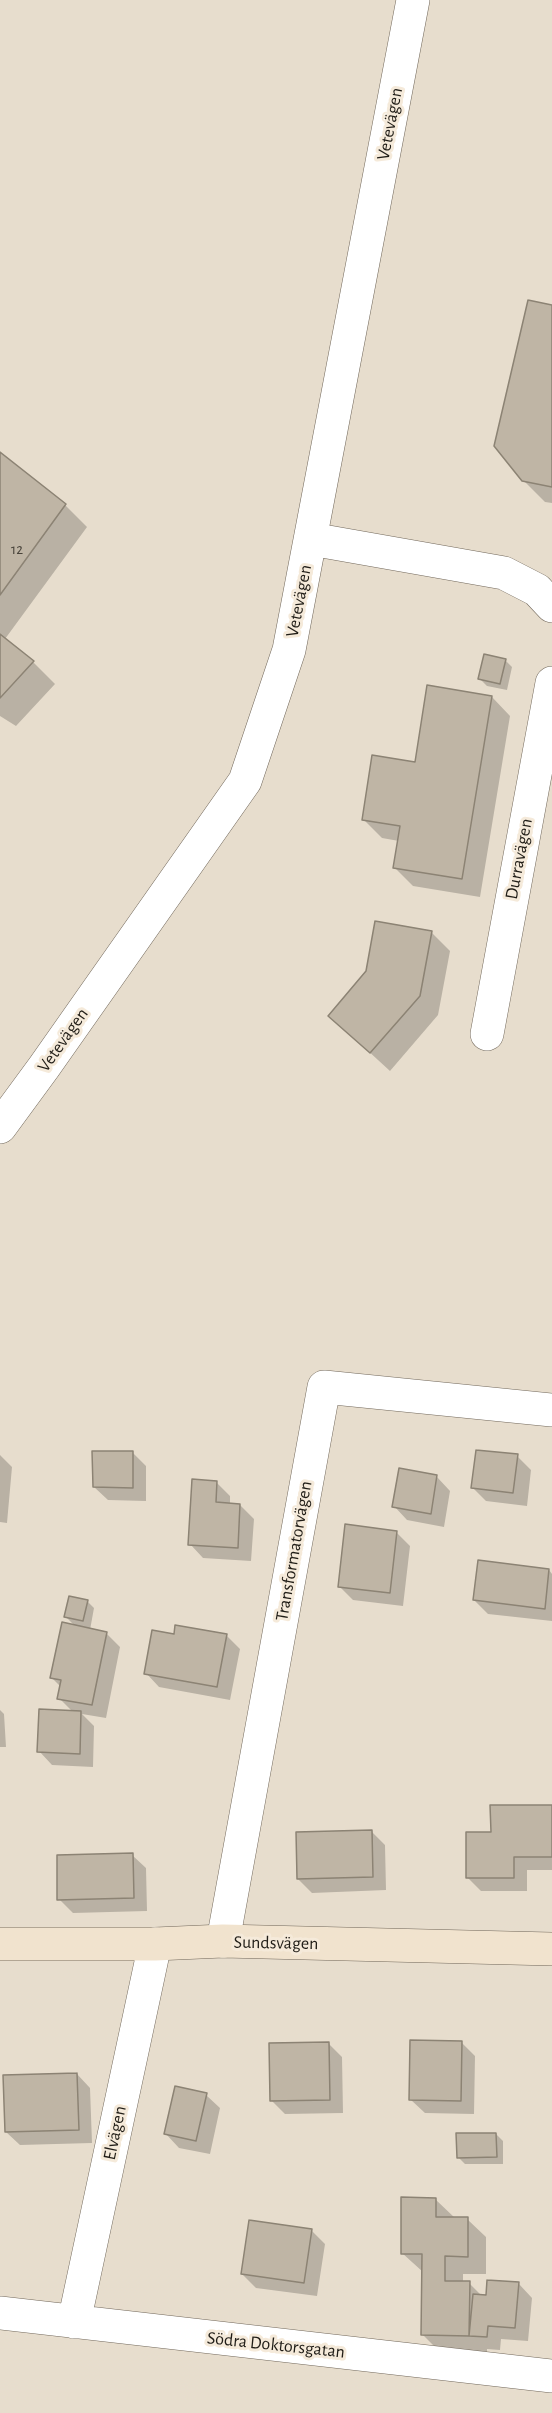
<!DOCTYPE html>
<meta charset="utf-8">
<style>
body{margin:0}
canvas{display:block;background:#e7ddcd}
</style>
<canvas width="552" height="2413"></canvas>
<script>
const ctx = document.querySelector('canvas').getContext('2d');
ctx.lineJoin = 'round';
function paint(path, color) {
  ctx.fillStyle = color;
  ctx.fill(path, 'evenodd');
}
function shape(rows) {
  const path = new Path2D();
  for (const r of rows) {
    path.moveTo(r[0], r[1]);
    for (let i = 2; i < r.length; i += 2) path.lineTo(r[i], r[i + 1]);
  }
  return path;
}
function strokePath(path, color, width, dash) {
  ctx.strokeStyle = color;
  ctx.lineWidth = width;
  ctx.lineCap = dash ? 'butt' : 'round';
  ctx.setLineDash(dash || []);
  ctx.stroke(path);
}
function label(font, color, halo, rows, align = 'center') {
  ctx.font = font + ' "Alegreya Sans",sans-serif';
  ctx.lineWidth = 6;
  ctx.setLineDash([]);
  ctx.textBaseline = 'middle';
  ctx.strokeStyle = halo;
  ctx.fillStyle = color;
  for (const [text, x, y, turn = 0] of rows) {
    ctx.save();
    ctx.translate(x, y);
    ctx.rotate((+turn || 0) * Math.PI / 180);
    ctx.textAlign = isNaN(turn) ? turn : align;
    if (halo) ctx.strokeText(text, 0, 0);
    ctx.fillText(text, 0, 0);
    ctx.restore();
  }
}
paint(shape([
 [552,307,552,503,545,502,523,480],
 [0,454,65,505,87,527,5,639,33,662,55,684,16,726,0,716],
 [505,660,512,667,507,690,487,686,480,679],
 [492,697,510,716,480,897,413,886,394,867,399,841,382,838,363,819,416,764],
 [431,932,450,951,438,1015,390,1071,330,1016],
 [132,1452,146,1466,146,1501,108,1500,94,1487],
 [0,1455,12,1467,7,1523,0,1522],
 [517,1456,531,1470,527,1506,486,1501,472,1487],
 [437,1477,450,1491,444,1527,407,1520,394,1506],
 [216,1482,230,1496,230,1505,240,1505,254,1519,251,1561,203,1558,190,1544],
 [396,1532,410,1546,403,1606,353,1600,339,1586],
 [549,1570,552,1574,552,1621,488,1614,474,1600],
 [87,1601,94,1608,90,1630,106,1633,120,1647,106,1718,82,1714,94,1726,93,1767,52,1765,39,1751,73,1712,59,1698,61,1687,52,1678,76,1627,66,1617],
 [175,1635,226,1635,240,1649,230,1700,159,1687,146,1673],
 [0,1710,4,1714,6,1747,0,1747],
 [552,1806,552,1870,527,1870,527,1891,481,1891,467,1877,492,1834],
 [372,1832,385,1845,386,1890,312,1893,298,1879],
 [132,1855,146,1868,147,1911,73,1913,59,1899],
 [461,2042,475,2056,474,2114,425,2113,411,2100],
 [329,2044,342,2057,343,2113,285,2114,271,2100],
 [77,2074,90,2088,92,2143,20,2145,6,2132],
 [206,2095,220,2108,210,2154,179,2148,166,2134],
 [496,2134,503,2141,503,2164,465,2164,458,2157],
 [435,2199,455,2218,467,2219,486,2237,486,2274,463,2274,463,2283,469,2283,482,2296,487,2296,519,2284,532,2298,528,2341,501,2339,500,2350,487,2349,487,2354,441,2353,423,2335,423,2272,402,2253],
 [311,2230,325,2244,317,2296,256,2288,242,2274]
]), '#0003');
const building = shape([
 [528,300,552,305,552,487,522,481,494,446,528,300],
 [0,452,66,504,0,595,0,452],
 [0,634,34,661,0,698,0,634],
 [484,654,506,659,500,684,478,679,484,654],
 [427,685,492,696,462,879,393,868,400,826,362,820,372,755,415,762,427,685],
 [375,921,432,931,420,996,370,1053,328,1016,366,971,375,921],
 [476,1450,518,1454,513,1493,471,1488,476,1450],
 [92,1451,133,1451,133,1488,93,1487,92,1451],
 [399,1468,437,1475,431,1514,392,1507,399,1468],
 [192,1479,217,1481,216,1502,240,1504,238,1548,188,1545,192,1479],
 [345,1524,397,1531,390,1593,338,1587,345,1524],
 [478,1560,549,1569,545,1609,473,1600,478,1560],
 [69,1596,88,1600,83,1621,64,1617,69,1596],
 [62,1622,107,1632,92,1705,57,1699,61,1680,50,1678,62,1622],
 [175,1625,227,1634,217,1687,144,1674,152,1630,174,1634,175,1625],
 [39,1709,81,1711,80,1754,37,1752,39,1709],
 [490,1805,552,1805,552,1857,514,1857,514,1878,466,1878,466,1832,491,1832,490,1805],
 [372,1830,373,1877,297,1879,296,1832,372,1830],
 [133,1853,134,1898,57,1900,57,1855,133,1853],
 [410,2040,462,2041,461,2101,409,2100,410,2040],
 [329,2042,330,2100,270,2101,269,2043,329,2042],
 [77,2073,79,2130,5,2132,3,2075,77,2073],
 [175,2086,207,2093,196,2141,164,2134,175,2086],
 [456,2133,496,2133,497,2157,457,2158,456,2133],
 [401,2197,436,2198,436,2217,468,2217,468,2257,445,2256,445,2281,470,2281,469,2336,421,2335,422,2254,401,2254,401,2197],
 [249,2220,312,2229,304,2283,241,2274,249,2220],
 [487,2280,519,2282,515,2328,488,2326,487,2337,469,2336,473,2294,486,2295,487,2280]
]);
paint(building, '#bfb5a5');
strokePath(building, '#8c8374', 1.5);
const street = shape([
 [311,539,504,573,537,590,552,606],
 [487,1034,552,683],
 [0,1127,44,1067,245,781,289,650,413,0],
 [223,1941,324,1387,552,1410],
 [0,2313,552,2376],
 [74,2322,155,1944]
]);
const secondary = shape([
 [0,1944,155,1944,223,1941,552,1949]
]);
strokePath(street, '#72685b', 34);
strokePath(secondary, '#72685b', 34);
strokePath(street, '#fff', 33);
strokePath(secondary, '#f1e3ce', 33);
label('15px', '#48433a', null, [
 ["12",17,549]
]);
label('18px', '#201d17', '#f5eada', [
 ["Vetevägen",390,124,-79],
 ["Vetevägen",299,601,-79],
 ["Durravägen",519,859,-79],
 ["Vetevägen",63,1040,-55],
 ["Transformatorvägen",294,1551,-80],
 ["Sundsvägen",276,1943,1],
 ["Elvägen",115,2133,-78],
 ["Södra Doktorsgatan",276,2345,6]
]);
</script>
